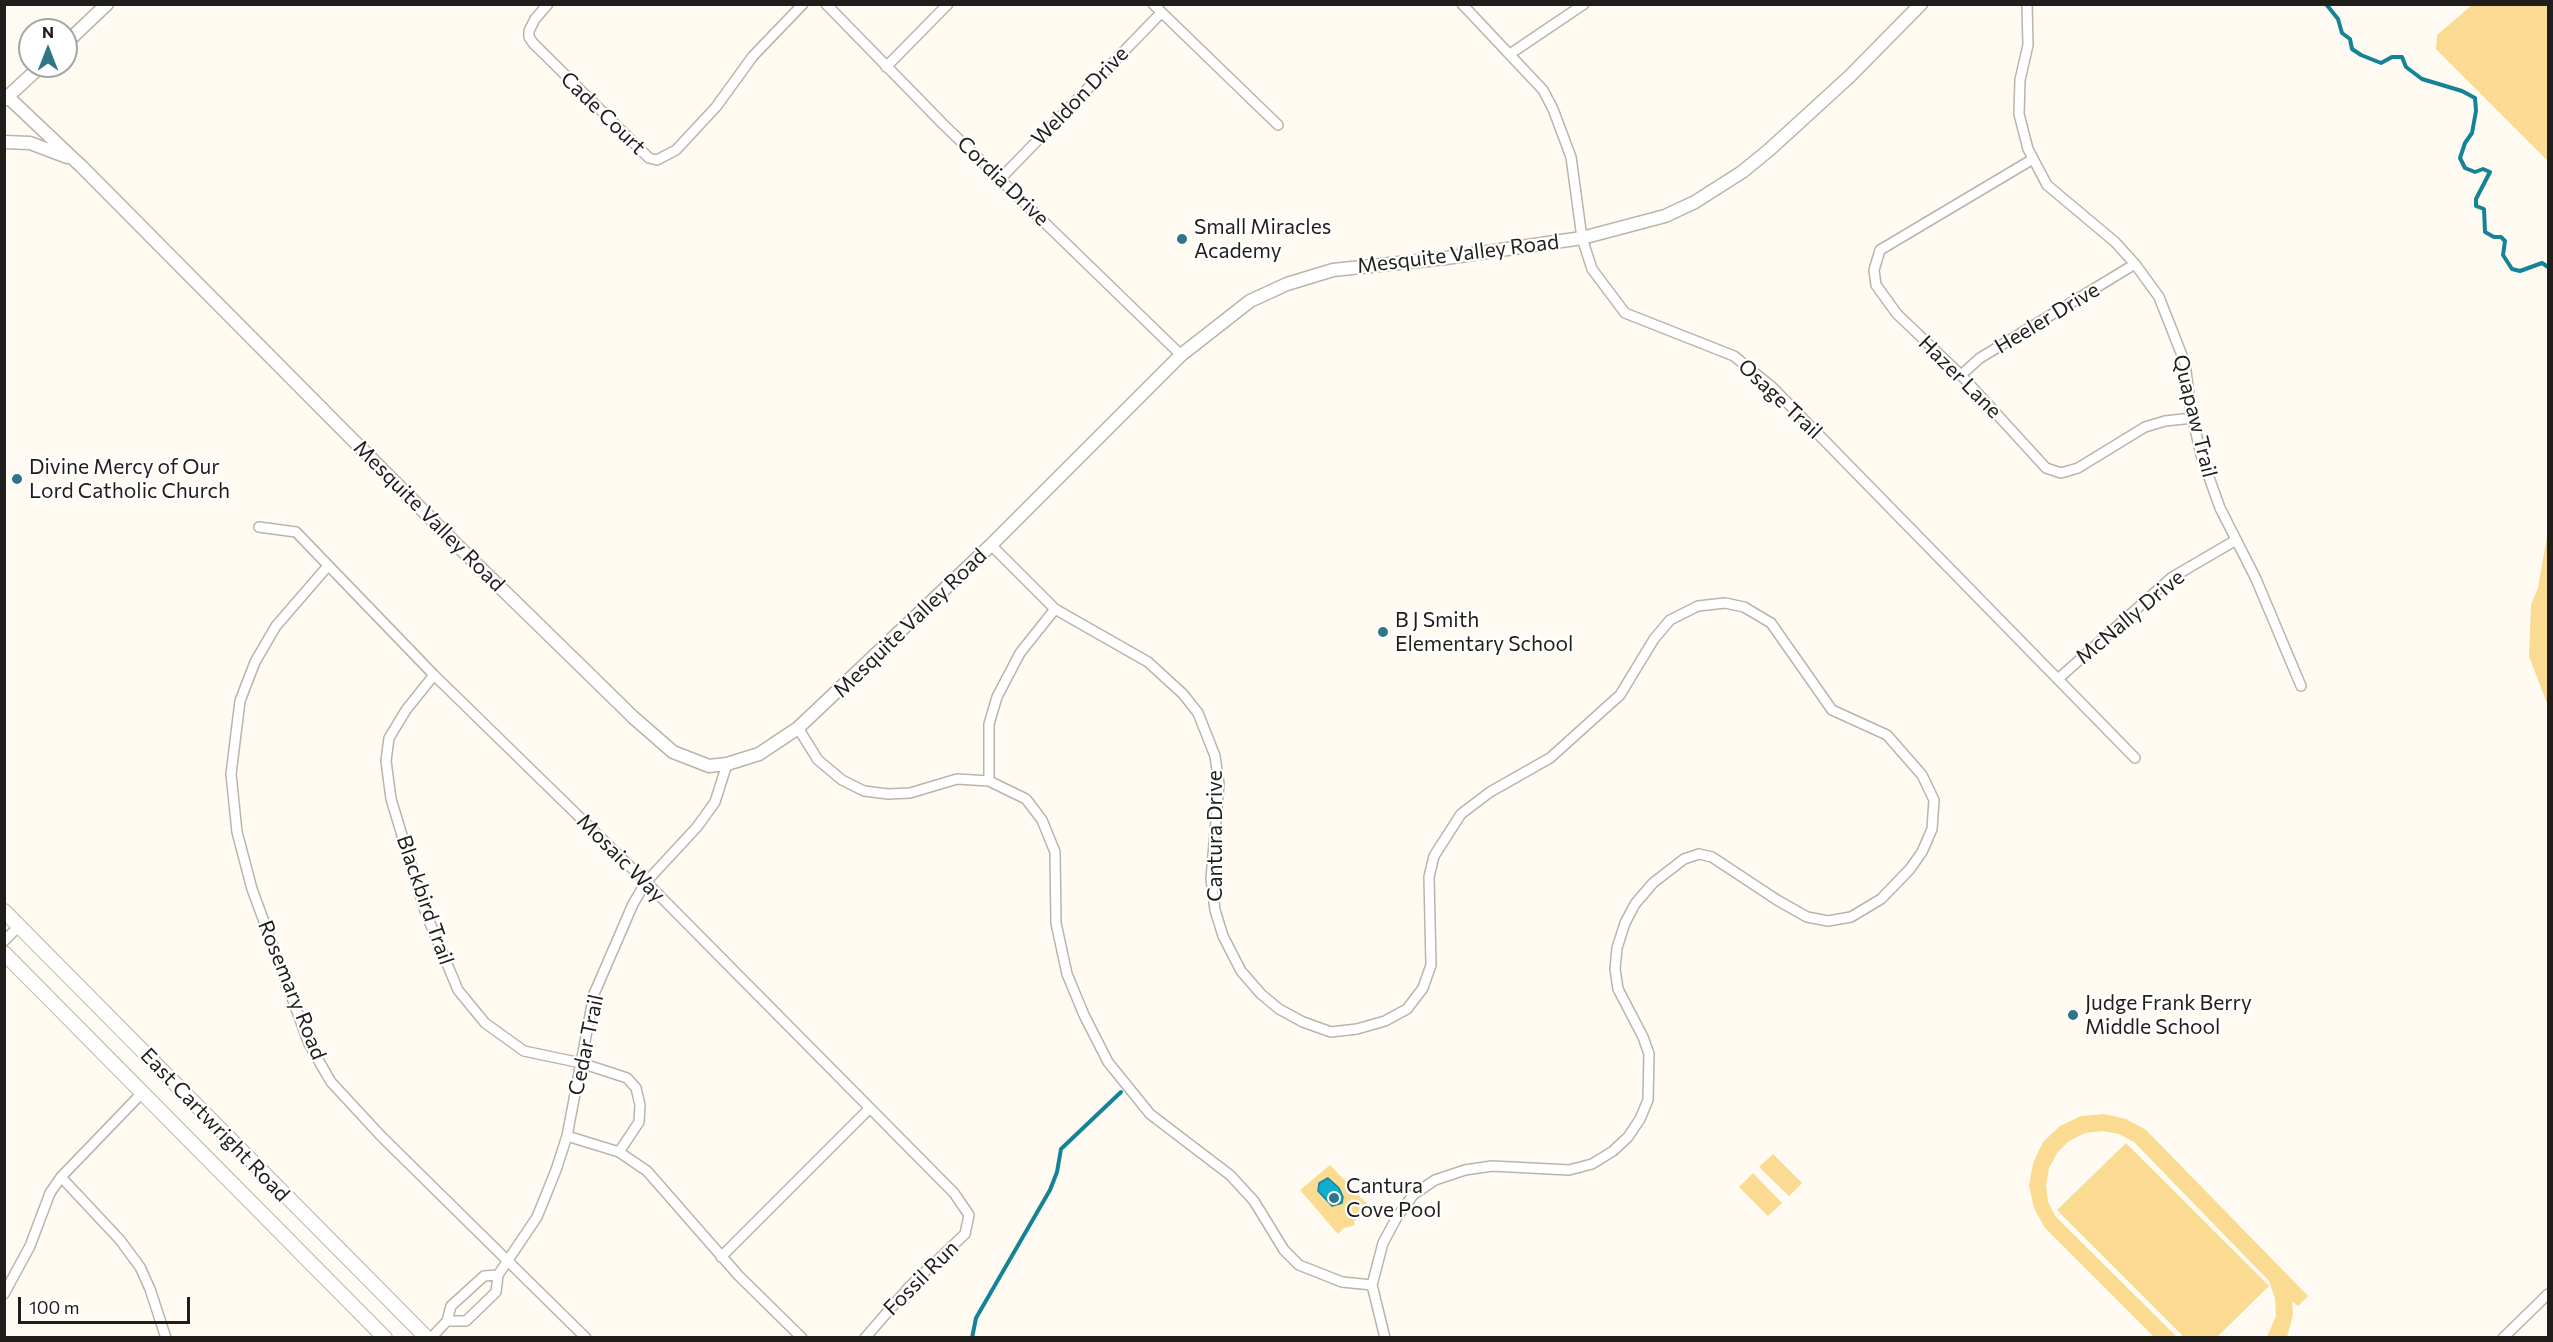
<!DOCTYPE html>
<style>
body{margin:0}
#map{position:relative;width:2553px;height:1342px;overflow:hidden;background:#fffbf2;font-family:Commissioner,sans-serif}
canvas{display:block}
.frame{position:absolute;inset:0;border:6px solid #1f1e1a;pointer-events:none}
.north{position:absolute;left:18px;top:18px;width:60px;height:60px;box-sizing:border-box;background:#fff;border:2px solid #a5a5a3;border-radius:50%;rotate:0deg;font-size:16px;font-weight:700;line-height:24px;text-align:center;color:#1f1e1a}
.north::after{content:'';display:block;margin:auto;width:21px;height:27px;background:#317485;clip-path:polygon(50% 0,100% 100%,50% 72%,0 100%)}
.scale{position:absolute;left:18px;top:1297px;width:172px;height:27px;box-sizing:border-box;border:3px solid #1f1e1a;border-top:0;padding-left:8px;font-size:18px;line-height:21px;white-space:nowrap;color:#1f1e1a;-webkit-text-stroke:4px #fff;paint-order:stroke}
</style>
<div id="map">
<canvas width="2553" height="1342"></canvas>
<div class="frame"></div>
<div class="north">N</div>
<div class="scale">100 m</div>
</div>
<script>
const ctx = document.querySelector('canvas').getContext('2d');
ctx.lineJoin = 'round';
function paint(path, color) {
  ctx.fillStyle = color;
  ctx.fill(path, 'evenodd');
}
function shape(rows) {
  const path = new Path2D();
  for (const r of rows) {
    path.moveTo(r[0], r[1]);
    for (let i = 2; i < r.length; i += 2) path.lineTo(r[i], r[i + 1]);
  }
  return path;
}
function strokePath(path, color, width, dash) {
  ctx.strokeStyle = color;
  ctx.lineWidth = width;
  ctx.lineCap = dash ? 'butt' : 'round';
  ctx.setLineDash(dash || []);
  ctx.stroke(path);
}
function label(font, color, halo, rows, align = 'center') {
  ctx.font = font + ' Commissioner,sans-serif';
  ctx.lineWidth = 4.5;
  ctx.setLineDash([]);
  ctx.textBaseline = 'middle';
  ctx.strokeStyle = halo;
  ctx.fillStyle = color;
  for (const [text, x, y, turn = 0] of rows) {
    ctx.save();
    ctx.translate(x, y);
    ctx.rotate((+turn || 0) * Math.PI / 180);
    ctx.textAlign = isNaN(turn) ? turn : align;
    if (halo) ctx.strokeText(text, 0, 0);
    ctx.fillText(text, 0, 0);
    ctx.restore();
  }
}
paint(shape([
 [2472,5,2548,5,2548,161,2436,49,2437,35],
 [2548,531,2548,706,2529,656,2531,605,2538,588],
 [2104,1114,2126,1119,2146,1130,2308,1296,2298,1306,2292,1301,2293,1315,2287,1337,2267,1337,2276,1316,2275,1298,2269,1281,2134,1142,2119,1134,2102,1131,2085,1133,2069,1141,2057,1153,2049,1168,2046,1185,2048,1202,2056,1217,2177,1337,2154,1337,2045,1228,2034,1208,2029,1186,2033,1163,2043,1142,2060,1126,2081,1116],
 [2126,1143,2269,1286,2217,1337,2184,1337,2057,1210],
 [1773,1154,1802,1183,1789,1196,1759,1167],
 [1330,1165,1368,1205,1360,1218,1354,1221,1355,1225,1344,1228,1338,1234,1300,1190],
 [1753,1173,1782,1203,1768,1216,1739,1187]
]), '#fbda92');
const water = shape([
 [1328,1178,1339,1188,1343,1197,1342,1203,1339,1204,1332,1206,1318,1191,1319,1183,1328,1178]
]);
paint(water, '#0faecc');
strokePath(water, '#148397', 1.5);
strokePath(shape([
 [2326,4,2338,19,2342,33,2350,39,2352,49,2361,55,2381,63,2392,57,2402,57,2406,67,2422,79,2462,91,2475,98,2476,111,2472,133,2465,143,2460,158,2465,168,2475,172,2483,169,2490,172,2476,199,2476,206,2484,209,2485,232,2494,237,2501,237,2505,241,2503,255,2512,269,2520,271,2542,263,2548,267],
 [972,1338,976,1318,1050,1190,1057,1172,1061,1149,1121,1092]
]), '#148397', 4);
const minor = shape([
 [548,4,535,19,529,31,529,37,533,43,649,158,657,160,676,150,716,107,753,56,803,4],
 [826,4,943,124,1181,355],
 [1153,4,1278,125],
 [1462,4,1543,90,1553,109,1571,157,1582,238,1592,269,1625,313,1734,356,1772,387,2135,758],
 [2027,4,2028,45,2020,80,2019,114,2028,149,2047,185,2115,242,2135,264,2159,297,2185,363,2191,411,2201,455,2220,508,2256,579,2301,686],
 [1510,54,1584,4],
 [886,67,948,4],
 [2033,159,1880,250,1874,270,1876,285,1897,314,1961,375,2046,468,2061,473,2078,468,2145,427,2165,421,2193,418],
 [1000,179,1161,13],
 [1961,375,1980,358,2135,264],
 [259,527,296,532,434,675,646,882,954,1193,969,1215,965,1234,910,1286,865,1338],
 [991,545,1055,609,1148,662,1183,694,1198,713,1215,756,1219,784,1211,879,1215,910,1223,936,1241,971,1261,994,1279,1009,1303,1022,1331,1032,1357,1029,1385,1021,1407,1009,1423,988,1431,965,1429,877,1434,856,1461,814,1490,792,1550,758,1620,695,1654,639,1670,620,1698,606,1725,603,1744,607,1771,623,1832,710,1887,735,1922,775,1934,800,1932,829,1922,852,1910,869,1881,899,1851,917,1828,921,1807,917,1777,900,1712,857,1699,854,1684,859,1653,883,1635,904,1625,923,1617,948,1615,969,1618,989,1643,1037,1649,1054,1648,1100,1640,1119,1628,1137,1613,1151,1592,1164,1569,1170,1492,1166,1465,1170,1435,1180,1413,1195,1397,1217,1383,1243,1372,1285,1385,1338],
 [327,567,276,626,255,662,240,701,231,774,237,832,252,889,309,1044,331,1082,381,1136,586,1338],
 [434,675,406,710,389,738,386,761,391,799,425,911,458,990,485,1023,524,1051,581,1063,627,1078,636,1088,640,1105,639,1122,619,1152],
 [2058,679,2171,578,2236,540],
 [798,728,818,760,842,780,864,791,888,794,910,793,957,779,989,781,1026,799,1042,820,1055,852,1056,923,1067,974,1084,1015,1108,1062,1150,1114,1230,1175,1254,1201,1284,1250,1299,1265,1342,1282,1372,1285],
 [989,781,989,724,997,697,1020,653,1055,609],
 [4,941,19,926],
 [567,1136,619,1152,647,1171,738,1275,802,1338],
 [61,1177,120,1240,140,1267,150,1289,166,1338],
 [721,1257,870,1108],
 [4,1294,30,1246,50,1193,61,1177,141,1094],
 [447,1321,466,1321,496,1292,498,1275,537,1217,556,1170,567,1136,594,994,633,904,646,882,697,827,715,802,727,764],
 [431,1338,447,1321,451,1306,484,1276,498,1275],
 [2503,1338,2548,1294]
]);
const tertiary = shape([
 [66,43,107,4],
 [8,97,82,167,463,551,634,718,673,752,709,766,727,764,759,754,798,728,991,545,1181,355,1250,301,1287,284,1333,270,1446,258,1582,238,1665,216,1695,202,1742,172,1769,150,1849,77,1921,4],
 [4,100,41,66],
 [4,142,30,143,67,157]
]);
const secondary = shape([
 [4,911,427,1338],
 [4,953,385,1338]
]);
strokePath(minor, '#b9b5ab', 12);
strokePath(tertiary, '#b9b5ab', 15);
strokePath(secondary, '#b9b5ab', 16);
strokePath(minor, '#fff', 9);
strokePath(tertiary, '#fff', 12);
strokePath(secondary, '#fff', 14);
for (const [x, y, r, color] of [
 [1182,239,6,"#317485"],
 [17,479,6,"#317485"],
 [1383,632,6,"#317485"],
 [2073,1015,6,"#317485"],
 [1334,1198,6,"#317485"]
]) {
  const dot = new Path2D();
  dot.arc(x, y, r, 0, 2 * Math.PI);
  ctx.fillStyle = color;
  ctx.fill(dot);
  strokePath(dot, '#fff', 2);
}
label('21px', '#1f1e1a', '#fff', [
 ["Weldon Drive",1080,96,-46],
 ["Cade Court",603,113,44],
 ["Cordia Drive",1003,181,44],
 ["Mesquite Valley Road",1458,254,-7],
 ["Heeler Drive",2047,318,-31],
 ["Hazer Lane",1960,377,45],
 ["Osage Trail",1780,399,43],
 ["Quapaw Trail",2195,416,76],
 ["Mesquite Valley Road",429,516,45],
 ["McNally Drive",2130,617,-40],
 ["Mesquite Valley Road",910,623,-44],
 ["Cantura Drive",1215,836,-90],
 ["Mosaic Way",621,858,45],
 ["Blackbird Trail",425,900,71],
 ["Rosemary Road",292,990,68],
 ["Cedar Trail",586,1045,-78],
 ["East Cartwright Road",215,1125,46],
 ["Fossil Run",921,1278,-45]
]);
label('21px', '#1f1e1a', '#fff', [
 ["Small Miracles",1194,227],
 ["Academy",1194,251],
 ["Divine Mercy of Our",29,467],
 ["Lord Catholic Church",29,491],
 ["B J Smith",1395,620],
 ["Elementary School",1395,644],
 ["Judge Frank Berry",2085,1003],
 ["Middle School",2085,1027],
 ["Cantura",1346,1186],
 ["Cove Pool",1346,1210]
], 'left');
</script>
